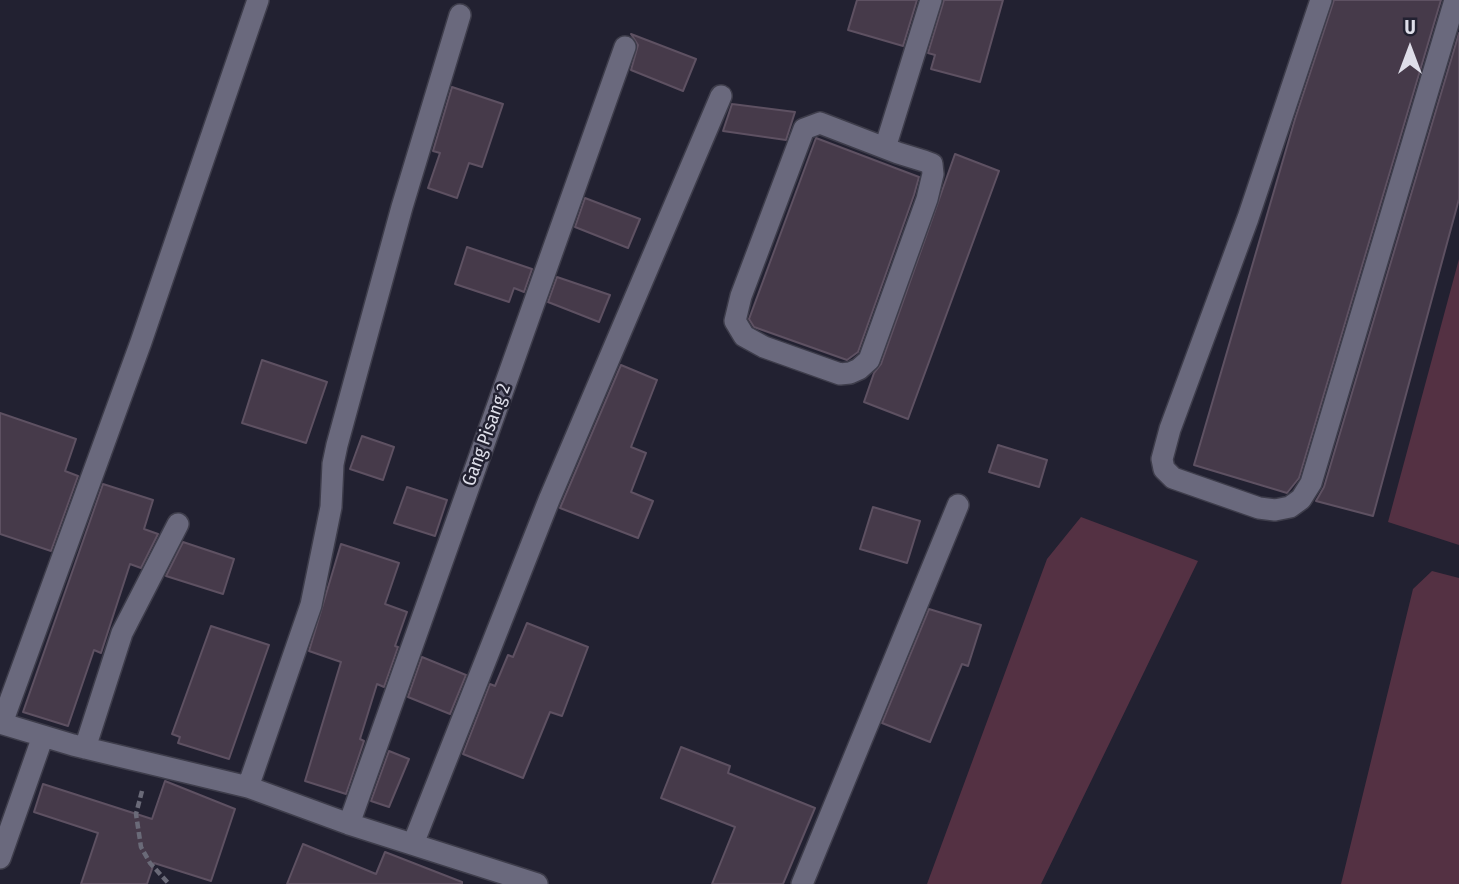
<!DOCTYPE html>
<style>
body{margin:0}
#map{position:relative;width:1459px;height:884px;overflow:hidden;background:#222131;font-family:"Fira Sans Condensed",sans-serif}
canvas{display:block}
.north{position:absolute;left:1375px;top:14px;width:70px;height:70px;-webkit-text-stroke:5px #222131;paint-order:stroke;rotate:0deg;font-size:19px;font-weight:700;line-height:28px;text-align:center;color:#dedee9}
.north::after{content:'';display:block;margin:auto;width:24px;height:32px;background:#dedee9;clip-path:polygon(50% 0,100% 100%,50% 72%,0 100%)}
</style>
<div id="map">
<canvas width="1459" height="884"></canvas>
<div class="north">U</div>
</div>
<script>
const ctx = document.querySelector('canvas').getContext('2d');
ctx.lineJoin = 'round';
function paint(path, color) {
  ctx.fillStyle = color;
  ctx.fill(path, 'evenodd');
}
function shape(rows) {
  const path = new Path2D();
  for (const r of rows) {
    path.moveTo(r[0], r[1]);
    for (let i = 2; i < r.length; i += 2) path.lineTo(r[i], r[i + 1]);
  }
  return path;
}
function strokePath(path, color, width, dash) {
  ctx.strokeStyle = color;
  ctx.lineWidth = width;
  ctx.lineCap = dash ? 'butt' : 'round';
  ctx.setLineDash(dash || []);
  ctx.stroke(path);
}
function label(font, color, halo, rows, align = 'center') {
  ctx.font = font + ' "Fira Sans Condensed",sans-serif';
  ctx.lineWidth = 5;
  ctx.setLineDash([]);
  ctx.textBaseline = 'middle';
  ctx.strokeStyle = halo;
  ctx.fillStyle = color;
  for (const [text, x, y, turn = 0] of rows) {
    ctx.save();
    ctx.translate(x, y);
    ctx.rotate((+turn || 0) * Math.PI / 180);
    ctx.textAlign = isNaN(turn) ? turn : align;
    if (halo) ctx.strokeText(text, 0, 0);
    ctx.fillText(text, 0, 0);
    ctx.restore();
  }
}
paint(shape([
 [1459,259,1459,545,1388,522],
 [1081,517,1198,561,1041,884,927,884,1047,559],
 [1432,571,1459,578,1459,884,1341,884,1413,589]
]), '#543143');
const building = shape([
 [857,0,917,0,903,46,848,30,857,0],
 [944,0,1003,0,980,82,931,69,935,55,928,53,944,0],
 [1334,0,1441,0,1299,478,1287,493,1194,465,1295,119,1334,0],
 [1459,33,1459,199,1373,516,1316,501,1324,487,1459,33],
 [631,34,696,59,683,91,631,70,638,45,631,34],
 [452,87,503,104,482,167,469,163,457,198,428,188,440,153,433,151,452,87],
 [732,104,795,112,786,140,723,131,732,104],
 [816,138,919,177,914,195,858,352,847,360,754,327,749,319,816,138],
 [955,154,999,171,908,419,864,402,874,373,881,364,955,154],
 [585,198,640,219,628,248,575,227,585,198],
 [467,247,532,269,524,292,514,288,509,302,455,284,467,247],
 [557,277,610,295,599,322,548,302,557,277],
 [262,360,327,382,306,443,242,423,262,360],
 [621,365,657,380,631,447,646,453,631,492,653,501,638,538,560,508,621,365],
 [0,413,76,439,65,471,78,476,51,551,0,534,0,413],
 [362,436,394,447,383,480,350,469,362,436],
 [998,445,1047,460,1039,487,989,472,998,445],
 [103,484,153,500,144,529,158,534,141,568,130,564,101,653,94,650,68,726,23,712,103,484],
 [407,487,447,500,435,536,394,523,407,487],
 [873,507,920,521,907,563,860,549,873,507],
 [183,542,234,559,223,594,166,576,183,542],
 [341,544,399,563,385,604,407,612,395,646,398,647,384,687,377,684,360,739,364,741,346,794,305,781,341,662,309,651,341,544],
 [929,609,981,625,968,666,962,664,930,742,882,723,929,609],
 [527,623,588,647,562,716,550,712,523,778,463,754,490,684,495,686,508,655,513,657,527,623],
 [211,626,269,645,229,759,178,743,180,737,172,734,211,626],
 [422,657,466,675,450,714,408,697,422,657],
 [681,747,730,766,728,773,815,808,783,884,712,884,735,827,661,798,681,747],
 [389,751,409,759,389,807,371,801,389,751],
 [165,781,235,809,211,881,154,863,147,884,81,884,98,833,34,812,43,784,152,819,165,781],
 [303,844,376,874,385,852,462,882,462,884,287,884,303,844]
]);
paint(building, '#463a4a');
strokePath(building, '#5e5162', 2);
const minor = shape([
 [1321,0,1248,218,1170,429,1162,459,1164,469,1173,478,1259,508,1275,510,1290,507,1301,499,1311,483,1455,0],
 [820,123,898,153,924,161,932,164,933,174,927,199,869,360,859,369,850,373,840,374,764,347,744,336,735,321,741,296,804,129,820,123],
 [885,148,931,0],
 [0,723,73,745,248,787,349,824,537,884],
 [2,723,141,342,258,0],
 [85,748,122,633,178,524],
 [248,787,311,605,331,507,333,464,337,445,402,207,460,15],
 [349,824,625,47],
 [413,844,549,500,721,96],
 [0,858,43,736],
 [802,884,958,505]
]);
strokePath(minor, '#3e3d4b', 24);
strokePath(shape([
 [142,791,136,814,141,847,150,863,169,884]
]), '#6a6a78', 4.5, [7, 3.5]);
strokePath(minor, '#6a697d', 21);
label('19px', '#dedee9', '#222131', [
 ["Gang Pisang 2",487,435,-70]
]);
</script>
